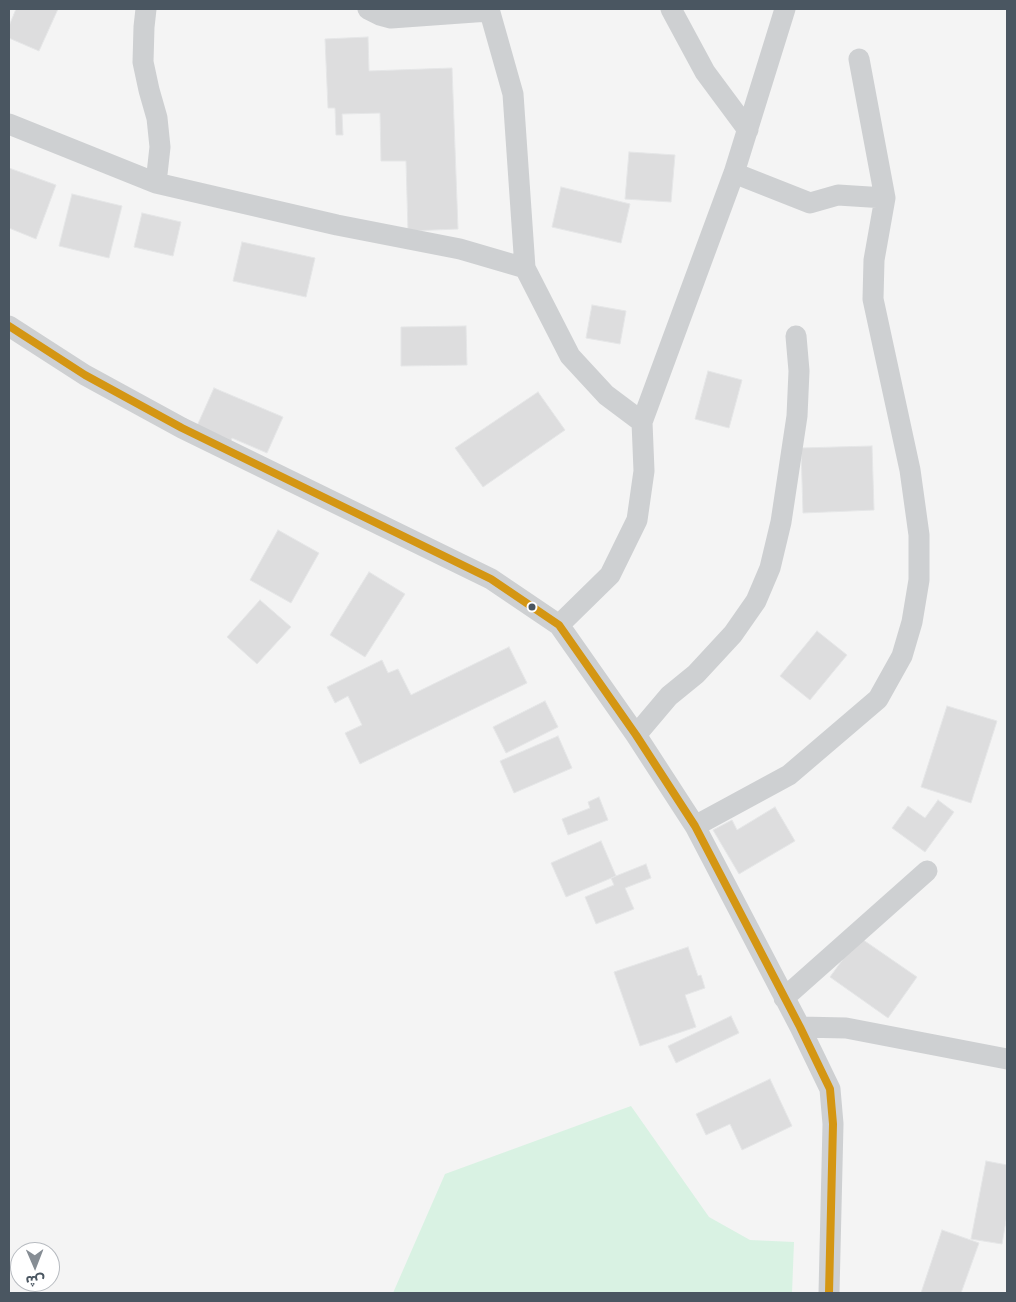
<!DOCTYPE html>
<meta charset="utf-8">
<style>
body{margin:0}
#map{position:relative;width:1016px;height:1302px;overflow:hidden;background:#f4f4f4;font-family:"Space Grotesk","Noto Sans Arabic",sans-serif}
canvas{display:block}
.frame{position:absolute;inset:0;border:10px solid #4a5661;pointer-events:none}
.north{position:absolute;left:10px;top:1242px;width:50px;height:50px;box-sizing:border-box;background:#fff;border:1px solid #b7bbc0;border-radius:50%;rotate:179deg;font-size:14px;font-weight:700;line-height:20px;text-align:center;color:#4a5661}
.north::after{content:'';display:block;margin:auto;width:18px;height:22px;background:#868d94;clip-path:polygon(50% 0,100% 100%,50% 72%,0 100%)}
</style>
<div id="map">
<canvas width="1016" height="1302"></canvas>
<div class="frame"></div>
<div class="north">ش</div>
</div>
<script>
const ctx = document.querySelector('canvas').getContext('2d');
ctx.lineJoin = 'round';
function paint(path, color) {
  ctx.fillStyle = color;
  ctx.fill(path, 'evenodd');
}
function shape(rows) {
  const path = new Path2D();
  for (const r of rows) {
    path.moveTo(r[0], r[1]);
    for (let i = 2; i < r.length; i += 2) path.lineTo(r[i], r[i + 1]);
  }
  return path;
}
function strokePath(path, color, width, dash) {
  ctx.strokeStyle = color;
  ctx.lineWidth = width;
  ctx.lineCap = dash ? 'butt' : 'round';
  ctx.setLineDash(dash || []);
  ctx.stroke(path);
}
paint(shape([
 [631,1106,709,1217,750,1240,794,1242,792,1293,393,1293,445,1174]
]), '#d9f2e3');
const building = shape([
 [16,9,58,9,39,51,9,38,9,26,16,9],
 [368,37,369,71,452,68,458,229,408,231,406,161,381,161,380,113,342,114,343,135,336,135,335,108,328,108,325,39,368,37],
 [629,152,675,155,671,202,625,199,629,152],
 [9,168,56,185,36,239,9,228,9,168],
 [561,187,630,204,621,243,552,227,561,187],
 [72,194,122,206,109,258,59,246,72,194],
 [142,213,181,222,173,256,134,247,142,213],
 [242,242,315,258,306,297,233,281,242,242],
 [592,305,626,311,620,344,586,338,592,305],
 [466,326,467,365,401,366,401,327,466,326],
 [708,371,742,380,729,428,695,419,708,371],
 [214,388,283,417,267,453,232,438,231,441,197,426,214,388],
 [538,392,565,430,483,487,455,448,538,392],
 [872,446,874,510,803,513,801,448,872,446],
 [278,530,319,553,291,603,250,580,278,530],
 [369,572,405,594,365,657,330,635,369,572],
 [260,600,291,627,257,664,227,637,260,600],
 [817,631,847,655,810,700,780,676,817,631],
 [509,647,527,683,360,764,345,733,362,725,348,696,335,703,327,687,382,660,388,673,398,669,411,695,509,647],
 [545,701,558,727,506,753,493,727,545,701],
 [947,706,997,721,971,803,921,787,947,706],
 [558,736,572,768,514,793,500,761,558,736],
 [599,797,608,820,568,835,562,819,590,808,588,802,599,797],
 [938,800,954,812,925,852,892,828,908,806,925,818,938,800],
 [775,807,795,841,739,874,713,830,732,820,737,830,775,807],
 [601,841,616,876,566,897,551,863,601,841],
 [646,864,651,878,625,888,634,909,596,924,585,897,614,885,611,878,646,864],
 [859,937,917,977,888,1018,830,977,859,937],
 [688,947,698,976,701,975,705,988,685,995,696,1027,640,1046,614,972,688,947],
 [731,1016,739,1033,676,1063,668,1046,731,1016],
 [770,1079,792,1126,742,1150,730,1124,706,1135,696,1114,770,1079],
 [986,1161,1007,1165,1007,1215,1002,1244,971,1239,986,1161],
 [942,1230,979,1243,961,1293,921,1293,942,1230]
]);
paint(building, '#ddddde');
strokePath(building, '#e5e6e7', 1);
strokePath(shape([
 [146,9,144,27,143,62,149,90,157,118,160,147,156,183],
 [368,9,380,15,391,18,489,11],
 [489,9,513,94,525,268,570,356,606,395,642,422],
 [671,9,705,72,748,130],
 [9,124,156,183,337,225,460,249,525,268],
 [734,173,810,203,838,195,885,198],
 [9,326,85,375,182,428,491,579,559,625,636,735,695,826,800,1027,830,1089,833,1124,829,1293],
 [559,625,610,575,637,520,644,471,642,422,734,173,785,9],
 [636,735,669,696,696,674,733,634,756,601,770,568,781,522,797,416,799,371,796,336],
 [695,826,789,775,878,699,902,656,912,622,919,580,919,535,910,470,873,299,874,260,885,198,859,59],
 [784,998,927,871],
 [800,1027,846,1028,1007,1059]
]), '#ced0d2', 21);
strokePath(shape([
 [9,326,85,375,182,428,491,579,559,625,636,735,695,826,800,1027,830,1089,833,1124,829,1293]
]), '#d49613', 8);
for (const [x, y, r, color] of [
 [532,607,4.5,"#4a5661"]
]) {
  const dot = new Path2D();
  dot.arc(x, y, r, 0, 2 * Math.PI);
  ctx.fillStyle = color;
  ctx.fill(dot);
  strokePath(dot, '#fff', 2);
}
</script>
